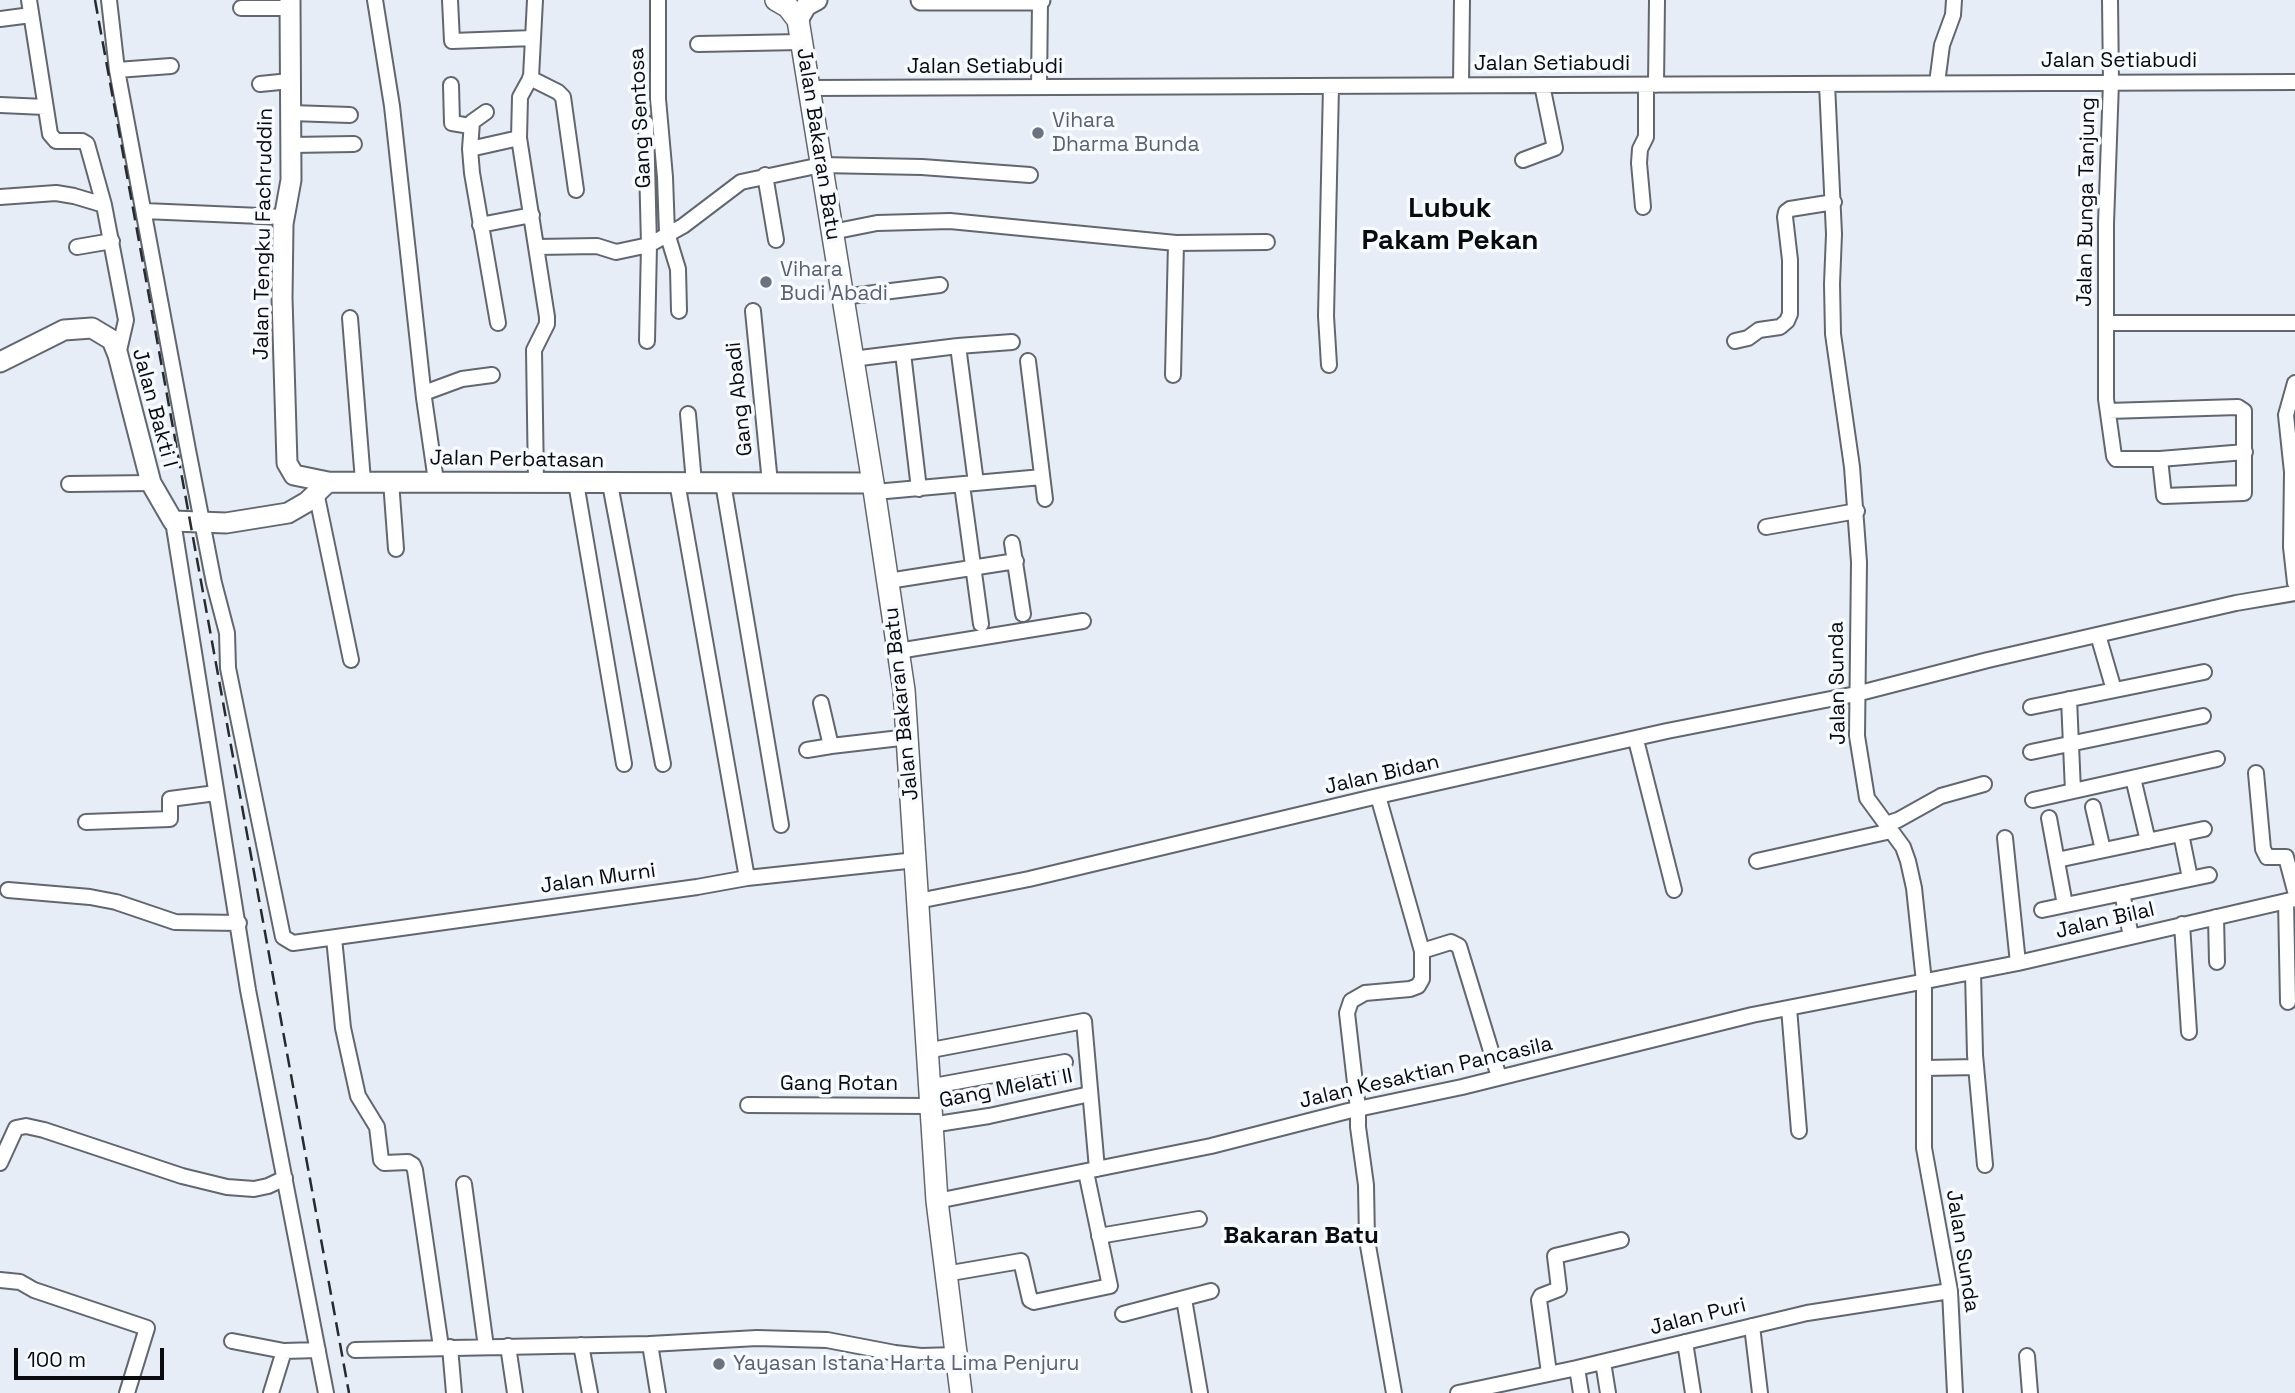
<!DOCTYPE html>
<style>
body{margin:0}
#map{position:relative;width:2295px;height:1393px;overflow:hidden;background:#e6edf6;font-family:"Space Grotesk",sans-serif}
canvas{display:block}
.scale{position:absolute;left:14px;top:1348px;width:150px;height:32px;box-sizing:border-box;border:4px solid #090b0e;border-top:0;padding-left:9px;font-size:21px;line-height:24px;white-space:nowrap;color:#090b0e;-webkit-text-stroke:5px #f7fafe;paint-order:stroke}
</style>
<div id="map">
<canvas width="2295" height="1393"></canvas>
<div class="scale">100 m</div>
</div>
<script>
const ctx = document.querySelector('canvas').getContext('2d');
ctx.lineJoin = 'round';
function shape(rows) {
  const path = new Path2D();
  for (const r of rows) {
    path.moveTo(r[0], r[1]);
    for (let i = 2; i < r.length; i += 2) path.lineTo(r[i], r[i + 1]);
  }
  return path;
}
function strokePath(path, color, width, dash) {
  ctx.strokeStyle = color;
  ctx.lineWidth = width;
  ctx.lineCap = dash ? 'butt' : 'round';
  ctx.setLineDash(dash || []);
  ctx.stroke(path);
}
function label(font, color, halo, rows, align = 'center') {
  ctx.font = font + ' "Space Grotesk",sans-serif';
  ctx.lineWidth = 7;
  ctx.setLineDash([]);
  ctx.textBaseline = 'middle';
  ctx.strokeStyle = halo;
  ctx.fillStyle = color;
  for (const [text, x, y, turn = 0] of rows) {
    ctx.save();
    ctx.translate(x, y);
    ctx.rotate((+turn || 0) * Math.PI / 180);
    ctx.textAlign = isNaN(turn) ? turn : align;
    if (halo) ctx.strokeText(text, 0, 0);
    ctx.fillText(text, 0, 0);
    ctx.restore();
  }
}
const minor = shape([
 [29,0,50,134,56,141,82,141,87,144,104,205,126,320,118,355],
 [109,0,117,70,188,450,214,583,227,633,228,668,283,937,293,943,697,887,747,878,916,860],
 [375,0,392,106,424,398,436,481],
 [450,0,452,41,533,38],
 [535,0,531,77,520,97,519,138,547,317,547,324,534,350,536,483],
 [658,0,658,99,665,177,667,233,678,269,679,311],
 [2110,0,2111,82,2106,224,2106,399,2114,456,2116,459,2160,459,2245,452],
 [241,8,290,8],
 [0,19,31,15],
 [698,44,801,42],
 [117,70,171,66],
 [530,78,558,92,563,97,576,190],
 [1937,83,1942,45,1953,15,1954,0],
 [260,84,290,81],
 [1827,84,1834,234,1832,284,1833,334,1852,467,1859,562,1857,736,1867,798,1903,847,1908,861,1914,888,1924,982,1924,1148,1950,1291,1955,1393],
 [451,85,452,123,470,126],
 [1461,85,1462,0],
 [1656,85,1657,0],
 [1039,87,1040,1],
 [809,88,2295,82],
 [0,105,45,107],
 [486,112,472,122,470,149,472,173,498,323],
 [291,113,350,115],
 [646,123,649,245,647,341],
 [291,145,354,144],
 [470,149,519,138],
 [1523,160,1555,148,1542,85],
 [765,175,776,240],
 [0,197,56,193,74,196,104,205],
 [1643,207,1639,163,1640,149,1646,137,1646,85],
 [144,211,284,217],
 [480,225,532,215],
 [832,232,877,223,950,221,1176,243,1267,242],
 [77,247,112,241],
 [537,247,597,246,616,252,649,245,683,226,741,182,821,165,922,167,1030,175],
 [842,297,940,285],
 [753,311,770,483],
 [350,318,363,481],
 [2106,323,2295,323],
 [1735,341,1748,338,1759,330,1780,327,1787,321,1790,314,1790,260,1785,217,1786,212,1790,209,1834,202],
 [958,346,976,483],
 [903,353,919,489],
 [852,359,958,346,1012,342],
 [1028,361,1045,499],
 [1329,365,1326,316,1331,86],
 [1173,375,1176,243],
 [2295,383,2286,415,2292,472,2291,547,2295,583],
 [424,393,462,379,492,375],
 [2108,411,2238,407,2244,411,2244,493,2164,496,2160,459],
 [688,414,694,483],
 [391,481,396,549],
 [677,482,747,878],
 [576,483,624,764],
 [723,483,781,825],
 [69,484,151,483],
 [610,484,663,764],
 [962,485,981,624],
 [316,492,351,660],
 [875,492,1042,477],
 [173,521,248,990,326,1393],
 [1766,527,1857,511],
 [1012,543,1023,614],
 [888,581,1016,561],
 [2098,635,2114,690],
 [898,651,1083,621],
 [2069,699,2073,791],
 [821,703,831,746,909,737],
 [2031,707,2204,672],
 [1636,740,1674,890],
 [807,750,831,746],
 [2031,752,2203,716],
 [2256,773,2263,849,2267,857,2286,857,2295,891],
 [2133,778,2148,841],
 [1378,796,1422,951,1451,942,1459,946,1499,1077],
 [2033,800,2217,759],
 [2093,807,2103,850],
 [2049,818,2065,905],
 [86,822,170,819,170,799,216,793],
 [1886,824,1898,820,1941,796,1984,784],
 [2181,834,2190,878],
 [2005,838,2018,963],
 [2057,860,2204,829],
 [1757,861,1891,831],
 [8,890,90,897,116,902,175,922,239,923],
 [2122,893,2131,936],
 [918,901,1029,879,1378,796,1667,731,1856,694,1988,660,2236,603,2295,593],
 [2286,901,2288,1002],
 [2042,910,2209,875],
 [2216,917,2217,962],
 [2182,924,2189,1032],
 [334,938,343,1028,358,1096,377,1127,381,1160,384,1163,408,1162,413,1165,415,1170,441,1347],
 [1973,972,1975,1055,1985,1165],
 [1789,1008,1799,1131],
 [926,1051,1084,1021,1097,1169],
 [1925,1068,1976,1067],
 [928,1087,1065,1062],
 [748,1105,930,1106],
 [931,1125,989,1116,1090,1094],
 [0,1163,16,1128,26,1126,44,1130,182,1176,227,1187,254,1189,268,1186,285,1178],
 [464,1184,486,1347],
 [937,1201,1211,1146,1348,1111,1462,1087,1752,1015,2018,963,2295,899],
 [1099,1236,1199,1219],
 [945,1274,1021,1261,1030,1300,1034,1302,1110,1286,1086,1172],
 [0,1280,20,1282,34,1290,147,1328,127,1393],
 [1184,1299,1200,1393],
 [1123,1314,1211,1291],
 [1752,1326,1760,1393],
 [232,1341,284,1351,318,1350],
 [1685,1342,1693,1393],
 [650,1344,658,1393],
 [581,1345,590,1393],
 [508,1346,515,1393],
 [450,1347,454,1393],
 [355,1350,650,1344,757,1338,827,1340,895,1353,921,1356,956,1355],
 [2027,1356,2030,1393],
 [1603,1362,1608,1393],
 [1577,1368,1581,1393],
 [1549,1373,1539,1300,1541,1296,1559,1289,1555,1256,1621,1240],
 [271,1393,284,1351],
 [1394,1393,1367,1240,1366,1185,1358,1127,1358,1109,1347,1013,1351,1001,1365,993,1410,989,1418,986,1422,979,1422,951],
 [1458,1393,1577,1368,1807,1313,1950,1291]
]);
const major = shape([
 [290,0,291,180,283,224,282,298,287,463,294,475,328,482],
 [921,0,1040,0],
 [798,20,806,6,817,0],
 [0,362,64,330,92,328,112,340,118,355,151,483,173,521,226,523,288,513,307,502,328,482,873,483]
]);
const highway = shape([
 [776,0,788,7,798,20,873,483,904,690,937,1201,961,1393]
]);
strokePath(minor, '#62676f', 18);
strokePath(major, '#62676f', 23);
strokePath(highway, '#62676f', 24);
strokePath(minor, '#fff', 14);
strokePath(major, '#fff', 19);
strokePath(highway, '#fff', 21);
strokePath(shape([
 [95,0,349,1393]
]), '#272a2e', 2.5, [14, 7]);
for (const [x, y, r, color] of [
 [1038,133,7,"#6b7280"],
 [766,282,7,"#6b7280"],
 [719,1364,7,"#6b7280"]
]) {
  const dot = new Path2D();
  dot.arc(x, y, r, 0, 2 * Math.PI);
  ctx.fillStyle = color;
  ctx.fill(dot);
  strokePath(dot, '#f7fafe', 2.5);
}
label('21px', '#090b0e', '#f7fafe', [
 ["Jalan Setiabudi",2119,61],
 ["Jalan Setiabudi",1552,64],
 ["Jalan Setiabudi",985,67],
 ["Gang Sentosa",641,118,-93],
 ["Jalan Bakaran Batu",818,144,81],
 ["Jalan Bunga Tanjung",2087,202,-89],
 ["Jalan Tengku Fachruddin",264,234,-89],
 ["Gang Abadi",740,399,-96],
 ["Jalan Bakti I",154,408,75],
 ["Jalan Perbatasan",517,460,1],
 ["Jalan Sunda",1838,683,-91],
 ["Jalan Bakaran Batu",902,704,-96],
 ["Jalan Bidan",1382,775,-13],
 ["Jalan Murni",598,879,-8],
 ["Jalan Bilal",2105,921,-13],
 ["Jalan Kesaktian Pancasila",1426,1073,-13],
 ["Gang Rotan",839,1084],
 ["Gang Melati II",1006,1089,-11],
 ["Jalan Sunda",1962,1251,81],
 ["Jalan Puri",1698,1317,-14]
]);
label('21px', '#5b616d', '#f7fafe', [
 ["Vihara",1052,121],
 ["Dharma Bunda",1052,145],
 ["Vihara",780,270],
 ["Budi Abadi",780,294],
 ["Yayasan Istana Harta Lima Penjuru",733,1364]
], 'left');
label('bold 24px', '#090b0e', '#f7fafe', [
 ["Bakaran Batu",1301,1236]
]);
label('bold 28px', '#090b0e', '#f7fafe', [
 ["Lubuk",1450,209],
 ["Pakam Pekan",1450,241]
]);
</script>
